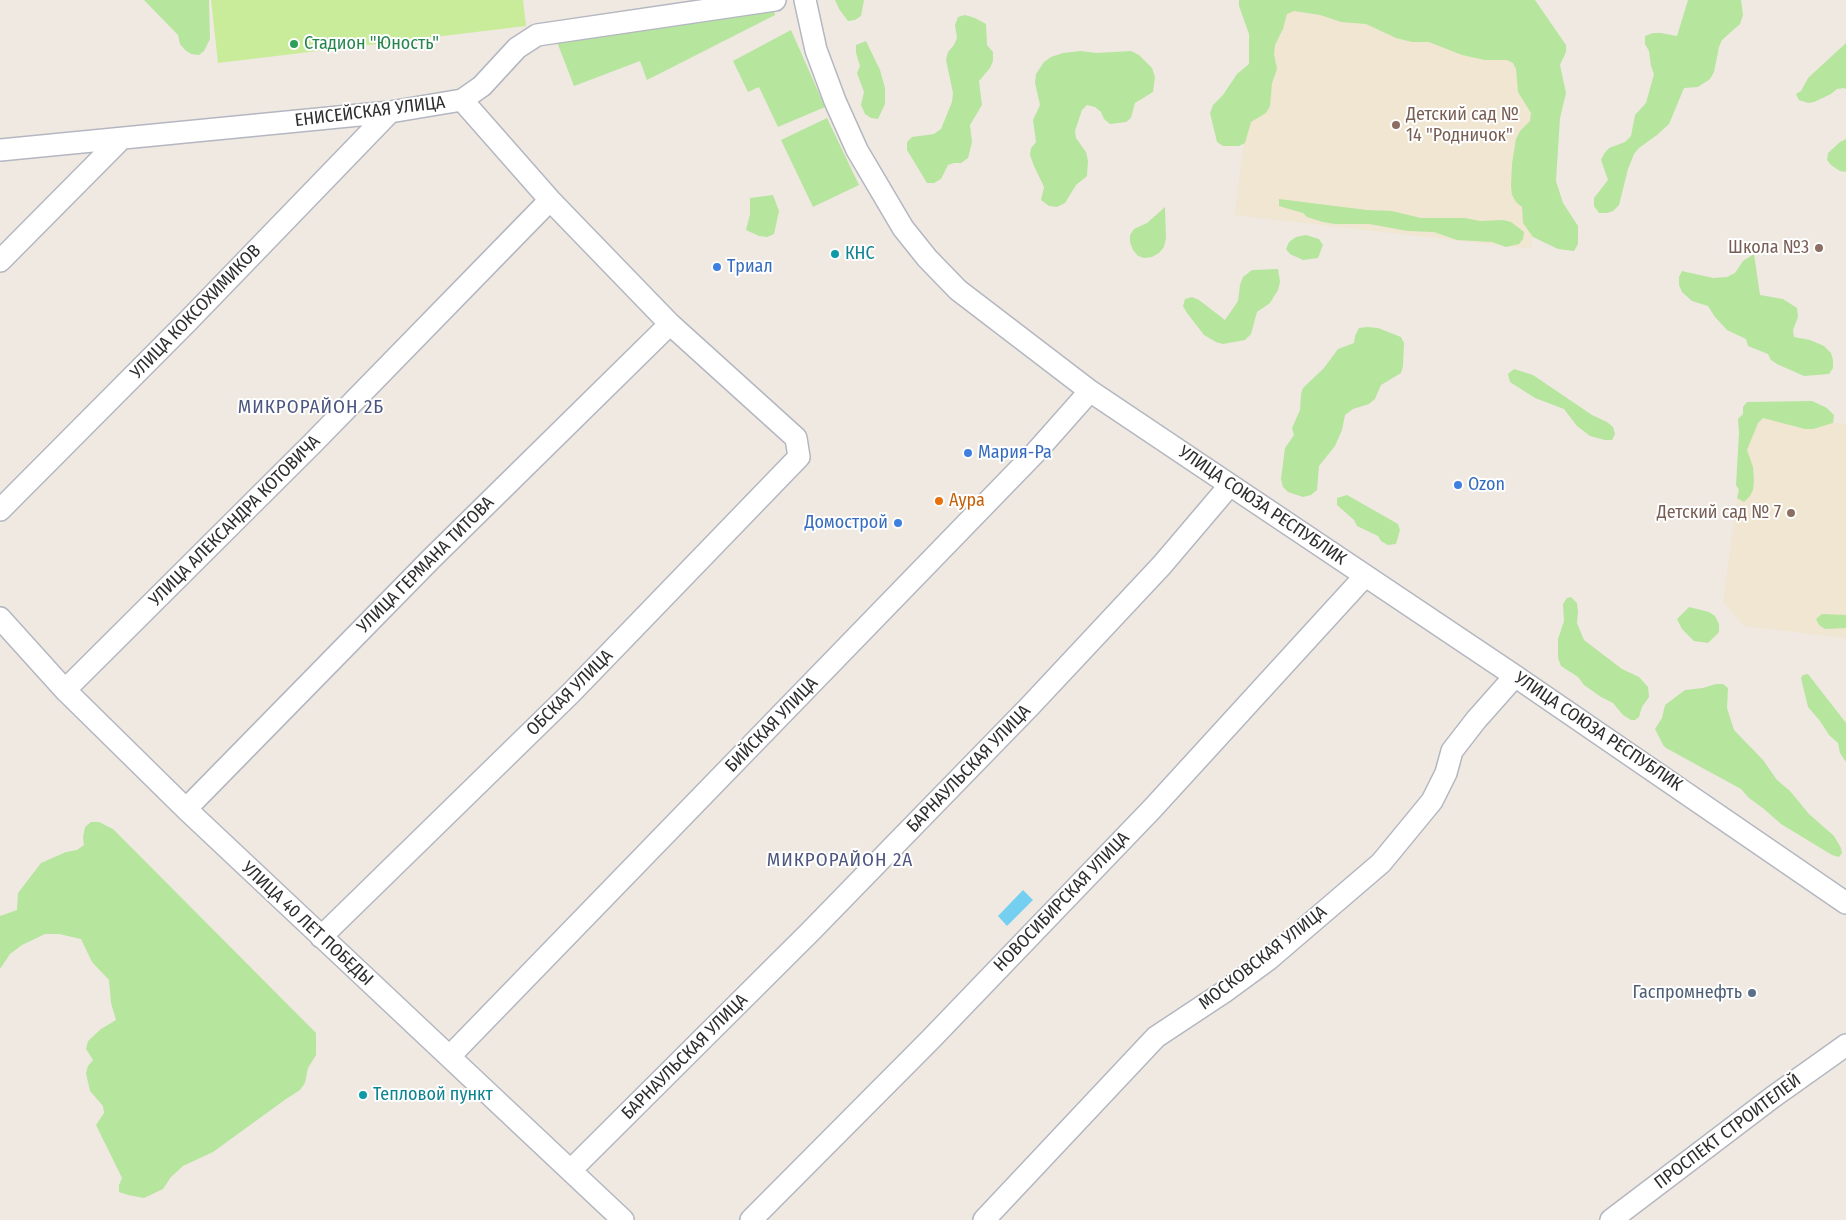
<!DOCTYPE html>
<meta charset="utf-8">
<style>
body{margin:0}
canvas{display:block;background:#efe9e1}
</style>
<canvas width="1846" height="1220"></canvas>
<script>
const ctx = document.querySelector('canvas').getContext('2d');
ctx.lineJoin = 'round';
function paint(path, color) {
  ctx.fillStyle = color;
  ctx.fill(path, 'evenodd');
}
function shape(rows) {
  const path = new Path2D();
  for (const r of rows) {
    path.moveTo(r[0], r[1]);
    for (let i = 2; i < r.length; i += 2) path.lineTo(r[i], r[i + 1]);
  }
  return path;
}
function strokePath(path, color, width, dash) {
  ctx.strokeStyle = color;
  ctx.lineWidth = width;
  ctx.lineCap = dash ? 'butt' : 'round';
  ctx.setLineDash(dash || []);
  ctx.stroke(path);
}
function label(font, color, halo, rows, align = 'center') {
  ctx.font = font + ' "Fira Sans Condensed",sans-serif';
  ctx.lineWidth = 4;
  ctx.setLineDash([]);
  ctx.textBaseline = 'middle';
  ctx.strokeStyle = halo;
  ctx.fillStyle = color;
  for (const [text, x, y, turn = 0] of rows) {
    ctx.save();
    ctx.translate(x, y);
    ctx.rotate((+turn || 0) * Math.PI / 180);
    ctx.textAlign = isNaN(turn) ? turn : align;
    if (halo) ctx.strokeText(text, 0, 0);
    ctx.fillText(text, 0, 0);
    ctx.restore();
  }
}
paint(shape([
 [1260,1,1556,35,1531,249,1235,215],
 [1749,412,1846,424,1846,638,1744,626,1723,602]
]), '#f0e6d1');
paint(shape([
 [144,0,209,0,210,39,204,51,199,55,191,54,185,50,180,44,178,35],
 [835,0,864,0,861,16,855,20,848,21,839,9],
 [1239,0,1535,0,1566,45,1566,52,1560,65,1566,93,1560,118,1556,181,1563,203,1578,226,1578,244,1574,251,1558,249,1533,237,1523,223,1522,207,1516,202,1512,195,1511,186,1512,164,1516,139,1520,131,1530,121,1531,113,1518,92,1516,69,1513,63,1507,60,1485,60,1462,55,1429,42,1412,42,1396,38,1366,24,1341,22,1320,15,1294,11,1287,14,1283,29,1275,45,1274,54,1277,69,1272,83,1270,106,1266,113,1251,122,1245,143,1239,146,1223,146,1217,142,1210,113,1213,105,1223,95,1237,74,1249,64,1249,34,1239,6],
 [1688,0,1741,0,1743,15,1740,24,1722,40,1719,47,1714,72,1710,79,1698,87,1684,88,1669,124,1657,135,1639,148,1634,154,1628,169,1619,205,1613,211,1607,213,1599,213,1594,206,1594,198,1608,180,1601,160,1604,154,1609,148,1625,142,1631,136,1635,115,1646,103,1654,74,1651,66,1649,51,1645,44,1645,36,1653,33,1661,33,1677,36],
 [774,9,775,15,647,80,640,61,574,86,557,42],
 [965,15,975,18,986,24,987,45,993,52,993,61,990,68,979,81,982,105,970,125,972,142,968,158,961,163,954,163,948,165,941,179,934,183,927,183,907,150,907,142,912,137,934,134,941,129,952,102,953,93,946,60,948,52,954,45,957,38,955,25,958,17],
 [791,30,825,107,778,127,759,87,748,92,733,61],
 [866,41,880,70,885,88,885,104,878,119,871,118,865,114,861,105,864,92,857,73,860,66,856,53,856,45],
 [1846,43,1846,89,1844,88,1837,89,1831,94,1814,102,1808,103,1799,100,1796,94,1801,91,1808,78],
 [1081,51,1096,53,1131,51,1139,55,1152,68,1155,77,1153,92,1135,103,1131,118,1126,122,1110,124,1104,119,1101,112,1095,107,1087,105,1082,110,1075,131,1076,138,1086,152,1088,161,1087,176,1076,185,1065,203,1057,207,1049,206,1041,200,1044,187,1034,166,1030,155,1031,148,1036,142,1033,120,1040,105,1035,83,1036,74,1044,62,1051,57,1063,53],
 [827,118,859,185,813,207,781,140],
 [1846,139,1846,172,1840,171,1831,165,1827,160,1828,153,1840,142],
 [773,195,779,211,774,234,767,237,759,236,746,230,750,214,750,198],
 [1279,199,1367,210,1392,211,1421,218,1465,218,1480,221,1503,220,1511,222,1524,232,1523,239,1519,244,1506,247,1492,242,1457,240,1434,232,1408,231,1369,224,1335,224,1323,222,1307,217,1303,213,1279,206],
 [1165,207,1166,238,1164,247,1159,253,1152,257,1144,258,1138,256,1133,250,1130,242,1130,235,1134,229,1147,223],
 [1306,235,1319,239,1323,245,1318,258,1303,260,1290,254,1286,249,1289,242,1296,237],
 [1754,254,1760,295,1783,299,1797,308,1798,317,1793,330,1794,337,1810,340,1824,346,1831,353,1833,360,1833,368,1829,374,1804,376,1777,364,1771,360,1768,354,1748,346,1746,339,1727,330,1715,317,1708,306,1692,301,1682,292,1679,285,1679,277,1682,271,1713,278,1727,277,1735,273,1743,261],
 [1278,269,1280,282,1278,290,1270,303,1257,312,1251,334,1245,340,1223,344,1216,342,1204,335,1187,313,1183,306,1185,299,1192,297,1199,300,1225,320,1238,301,1240,285,1243,277,1252,270],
 [1367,327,1378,328,1401,337,1404,343,1403,366,1401,373,1381,385,1375,399,1369,404,1353,409,1345,415,1342,430,1335,446,1319,466,1317,490,1311,495,1303,497,1288,492,1283,487,1281,479,1285,448,1294,435,1292,428,1300,410,1301,394,1303,388,1324,368,1338,349,1354,343,1355,336,1359,328],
 [1514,369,1533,375,1592,415,1607,422,1613,427,1615,434,1612,440,1605,440,1590,436,1577,426,1564,409,1535,398,1510,382,1508,374],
 [1812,401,1827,408,1834,415,1833,423,1813,429,1805,429,1763,418,1758,423,1747,450,1753,467,1754,481,1753,490,1750,496,1744,502,1737,498,1739,490,1736,485,1739,433,1738,419,1743,414,1743,407,1747,402],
 [1347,495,1398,524,1400,530,1396,544,1388,545,1381,541,1378,536,1357,526,1354,520,1337,505,1337,498],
 [1571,597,1577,603,1578,612,1577,623,1584,640,1622,669,1639,677,1648,687,1649,697,1642,707,1639,717,1635,720,1631,720,1623,715,1613,703,1601,697,1584,685,1578,677,1561,666,1558,658,1558,639,1564,621,1563,604,1567,598],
 [1689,607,1709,612,1715,616,1719,624,1719,632,1708,643,1694,641,1682,629,1677,619],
 [1822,614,1846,615,1846,628,1825,629,1819,625,1816,619],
 [1808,674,1846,723,1846,762,1840,753,1838,743,1829,735,1820,721,1808,707,1801,678,1803,675],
 [1716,684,1723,684,1728,688,1727,708,1734,730,1763,760,1777,780,1790,791,1809,814,1834,836,1841,848,1842,853,1839,857,1832,855,1781,824,1764,809,1749,798,1741,789,1666,748,1663,745,1655,729,1662,718,1665,705,1685,690,1703,688],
 [91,822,99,822,113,829,316,1033,316,1055,308,1068,305,1083,300,1090,286,1099,213,1152,183,1166,171,1177,163,1189,144,1198,128,1195,119,1192,119,1185,122,1178,96,1125,104,1113,103,1106,90,1091,86,1073,88,1066,93,1060,86,1049,88,1041,101,1029,116,1020,111,1003,109,980,92,962,81,939,59,934,45,934,22,945,10,954,0,969,0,916,17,910,18,893,41,863,66,852,77,850,84,845,83,837,85,827]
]), '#b6e59e');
paint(shape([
 [211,0,523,0,526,26,218,63]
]), '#c9ec9a');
paint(shape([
 [1023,890,1033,900,1007,926,998,916]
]), '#75cff0');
const minor = shape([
 [805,0,816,50,835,101,857,150,903,228,927,258,958,290,1090,391,1515,676,1846,903],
 [0,150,390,112,462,100,482,86,517,48,537,35,775,0],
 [0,261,120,140],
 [0,510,187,322,390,112],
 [0,618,65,690,186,809,623,1220],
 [65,690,313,443,550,200],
 [186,809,431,559,670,324],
 [321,937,571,693,799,457,796,438,670,324,550,200,462,100],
 [450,1056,1036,452,1090,391],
 [571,1170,811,931,1030,706,1162,565,1230,485],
 [751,1220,930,1040,1152,809,1365,576],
 [984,1220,1156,1037,1224,992,1269,959,1381,863,1432,801,1446,773,1452,751,1476,720,1515,676],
 [1611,1220,1773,1097,1846,1045]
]);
strokePath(minor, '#b4b7c1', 24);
strokePath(minor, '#fff', 21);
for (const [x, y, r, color] of [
 [294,44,5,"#2e9e5b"],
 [1396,125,5,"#8d6e63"],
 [1819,248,5,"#8d6e63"],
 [835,254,5,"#0f9aa8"],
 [717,267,5,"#3f7fe0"],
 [968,453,5,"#3f7fe0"],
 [1458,485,5,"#3f7fe0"],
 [939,501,5,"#e8710a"],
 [1791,513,5,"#8d6e63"],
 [898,523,5,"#3f7fe0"],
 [1752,993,5,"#5c6f8a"],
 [363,1095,5,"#0f9aa8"]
]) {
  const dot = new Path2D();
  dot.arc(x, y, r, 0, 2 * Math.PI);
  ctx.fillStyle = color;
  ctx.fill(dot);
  strokePath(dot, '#fff', 2);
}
label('18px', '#27864d', '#fff', [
 ["Стадион \"Юность\"",304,44]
], 'left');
label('18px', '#2e2e2e', '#fff', [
 ["ЕНИСЕЙСКАЯ УЛИЦА",370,112,-7],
 ["УЛИЦА КОКСОХИМИКОВ",196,312,-46],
 ["УЛИЦА СОЮЗА РЕСПУБЛИК",1262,506,34],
 ["УЛИЦА АЛЕКСАНДРА КОТОВИЧА",235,521,-45],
 ["УЛИЦА ГЕРМАНА ТИТОВА",426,565,-45],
 ["ОБСКАЯ УЛИЦА",570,693,-45],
 ["БИЙСКАЯ УЛИЦА",772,725,-46],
 ["УЛИЦА СОЮЗА РЕСПУБЛИК",1598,732,34],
 ["БАРНАУЛЬСКАЯ УЛИЦА",969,769,-46],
 ["НОВОСИБИРСКАЯ УЛИЦА",1062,902,-46],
 ["УЛИЦА 40 ЛЕТ ПОБЕДЫ",307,924,43],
 ["МОСКОВСКАЯ УЛИЦА",1263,958,-38],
 ["БАРНАУЛЬСКАЯ УЛИЦА",685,1057,-45],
 ["ПРОСПЕКТ СТРОИТЕЛЕЙ",1728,1132,-37]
]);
label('18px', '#785e54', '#fff', [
 ["Детский сад №",1406,115,"left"],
 ["14 \"Родничок\"",1406,136,"left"],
 ["Школа №3",1809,248],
 ["Детский сад № 7",1781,513]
], 'right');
label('18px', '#0d838f', '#fff', [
 ["КНС",845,254],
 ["Тепловой пункт",373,1095]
], 'left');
label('18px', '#366cbe', '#fff', [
 ["Триал",727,267],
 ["Мария-Ра",978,453],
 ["Ozon",1468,485],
 ["Домострой",888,523,"right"]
], 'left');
label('18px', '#c56008', '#fff', [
 ["Аура",949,501]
], 'left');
label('18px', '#4e5e75', '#fff', [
 ["Гаспромнефть",1742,993]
], 'right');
ctx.letterSpacing = '1px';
label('19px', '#4d5680', '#fff', [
 ["МИКРОРАЙОН 2Б",311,408],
 ["МИКРОРАЙОН 2А",840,861]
]);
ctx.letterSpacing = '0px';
</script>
